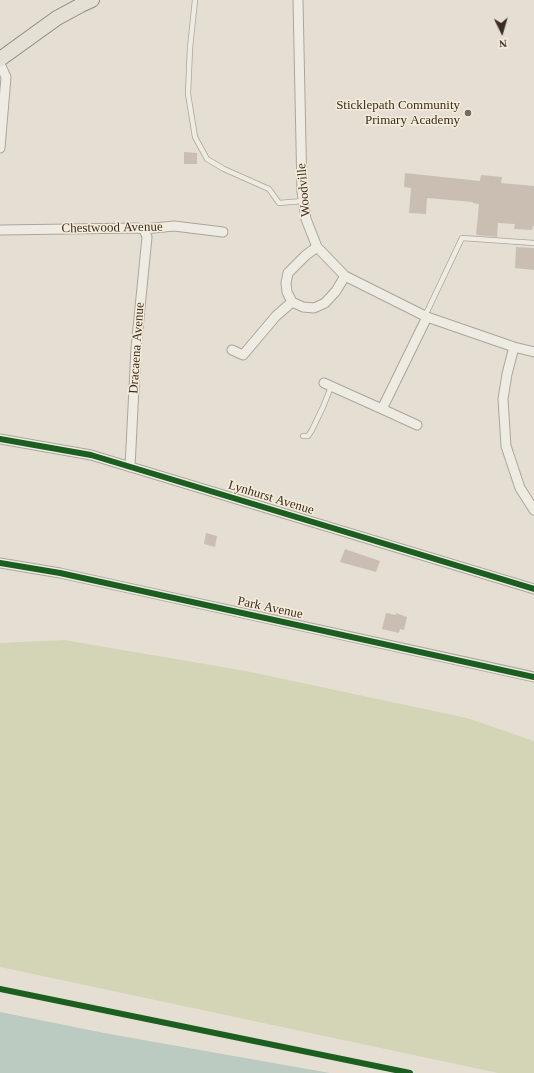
<!DOCTYPE html>
<style>
body{margin:0}
#map{position:relative;width:534px;height:1073px;overflow:hidden;background:#e5dfd3;font-family:"Times New Roman",serif}
canvas{display:block}
.north{position:absolute;left:482px;top:12px;width:40px;height:40px;-webkit-text-stroke:3px #f5ecda;paint-order:stroke;rotate:175deg;font-size:11px;font-weight:700;line-height:16px;text-align:center;color:#3b2d22}
.north::after{content:'';display:block;margin:auto;width:14px;height:18px;background:#3b2d22;clip-path:polygon(50% 0,100% 100%,50% 72%,0 100%)}
</style>
<div id="map">
<canvas width="534" height="1073"></canvas>
<div class="north">N</div>
</div>
<script>
const ctx = document.querySelector('canvas').getContext('2d');
ctx.lineJoin = 'round';
function paint(path, color) {
  ctx.fillStyle = color;
  ctx.fill(path, 'evenodd');
}
function shape(rows) {
  const path = new Path2D();
  for (const r of rows) {
    path.moveTo(r[0], r[1]);
    for (let i = 2; i < r.length; i += 2) path.lineTo(r[i], r[i + 1]);
  }
  return path;
}
function strokePath(path, color, width, dash) {
  ctx.strokeStyle = color;
  ctx.lineWidth = width;
  ctx.lineCap = dash ? 'butt' : 'round';
  ctx.setLineDash(dash || []);
  ctx.stroke(path);
}
function label(font, color, halo, rows, align = 'center') {
  ctx.font = font + ' "Times New Roman",serif';
  ctx.lineWidth = 3;
  ctx.setLineDash([]);
  ctx.textBaseline = 'middle';
  ctx.strokeStyle = halo;
  ctx.fillStyle = color;
  for (const [text, x, y, turn = 0] of rows) {
    ctx.save();
    ctx.translate(x, y);
    ctx.rotate((+turn || 0) * Math.PI / 180);
    ctx.textAlign = isNaN(turn) ? turn : align;
    if (halo) ctx.strokeText(text, 0, 0);
    ctx.fillText(text, 0, 0);
    ctx.restore();
  }
}
paint(shape([
 [64,640,246,671,467,718,534,741,534,1073,498,1073,0,967,0,643]
]), '#d4d5b6');
paint(shape([
 [0,1012,104,1033,330,1073,0,1073]
]), '#bccbc2');
paint(shape([
 [184,152,197,153,197,164,184,164],
 [405,173,480,181,481,175,502,177,501,183,534,186,534,226,533,226,532,230,514,229,515,224,498,223,497,237,476,235,479,204,473,203,473,202,427,198,426,214,409,213,411,188,404,187],
 [516,247,534,248,534,270,515,268],
 [206,533,217,536,215,547,204,544],
 [345,549,380,561,376,572,340,562],
 [386,613,396,615,396,613,407,617,404,630,400,629,399,633,382,629]
]), '#cabeb3');
const service = shape([
 [195,0,190,48,188,94,195,137,207,159,224,169,269,189,279,203,303,201],
 [425,316,462,238,534,243],
 [303,436,308,436,312,430,323,407,331,387]
]);
const minor = shape([
 [298,0,302,192,306,219,317,247,345,276,427,317,514,347,534,352],
 [0,64,6,77,0,148],
 [1,230,136,228,144,229,174,226,223,232],
 [317,247,306,255,288,273,286,283,287,292,292,302,303,307,314,308,325,303,336,291,345,276],
 [514,347,507,374,503,399,506,446,520,488,534,510],
 [232,350,243,355,276,316,292,302],
 [324,383,382,409,417,425],
 [382,409,427,317],
 [0,439,91,455,534,589],
 [130,467,136,348,147,237,144,229],
 [0,563,60,573,534,677]
]);
const primary = shape([
 [0,59,57,18,81,5,92,0]
]);
strokePath(service, '#aba59b', 6);
strokePath(minor, '#aba59b', 11);
strokePath(primary, '#918a82', 16);
strokePath(service, '#eeebe3', 4.5);
strokePath(minor, '#eeebe3', 9);
strokePath(primary, '#e5e0d6', 14);
strokePath(shape([
 [0,439,91,455,534,589],
 [0,563,60,573,534,677],
 [0,989,410,1073]
]), '#1b5e20', 6);
for (const [x, y, r, color] of [
 [468,113,4,"#766b60"]
]) {
  const dot = new Path2D();
  dot.arc(x, y, r, 0, 2 * Math.PI);
  ctx.fillStyle = color;
  ctx.fill(dot);
  strokePath(dot, '#f5ecda', 1.5);
}
label('13px', '#3b2d22', '#f5ecda', [
 ["Sticklepath Community",460,106],
 ["Primary Academy",460,121]
], 'right');
label('13px', '#3b2d22', '#f5ecda', [
 ["Woodville",304,190,-95],
 ["Chestwood Avenue",112,228,-1],
 ["Dracaena Avenue",137,348,-86],
 ["Lynhurst Avenue",271,498,17],
 ["Park Avenue",270,608,12]
]);
</script>
